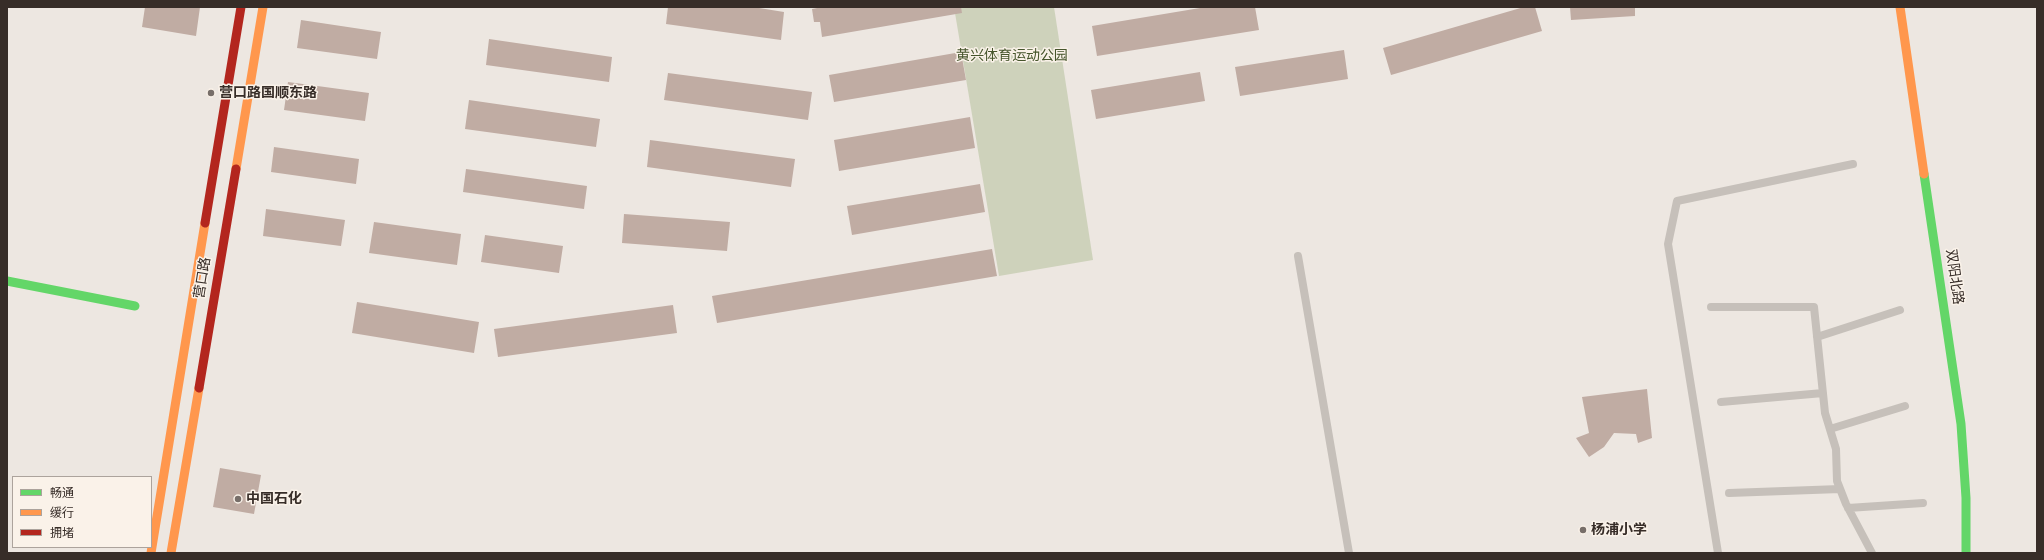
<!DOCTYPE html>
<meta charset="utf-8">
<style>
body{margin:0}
#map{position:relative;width:2044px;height:560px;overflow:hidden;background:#ede7e1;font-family:"DM Sans","Noto Sans SC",sans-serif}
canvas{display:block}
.frame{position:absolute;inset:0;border:8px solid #372d28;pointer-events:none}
.legend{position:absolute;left:12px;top:476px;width:140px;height:72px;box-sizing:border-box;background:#faf2e9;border:1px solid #aca39c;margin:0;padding:5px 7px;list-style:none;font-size:12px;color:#372d28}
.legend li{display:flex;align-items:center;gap:8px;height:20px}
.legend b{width:20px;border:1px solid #aca39c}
</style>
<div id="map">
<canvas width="2044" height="560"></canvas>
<div class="frame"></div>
<ul class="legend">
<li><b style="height:5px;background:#63d668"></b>畅通</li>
<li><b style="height:5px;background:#ff974d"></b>缓行</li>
<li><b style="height:5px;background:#b3261e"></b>拥堵</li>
</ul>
</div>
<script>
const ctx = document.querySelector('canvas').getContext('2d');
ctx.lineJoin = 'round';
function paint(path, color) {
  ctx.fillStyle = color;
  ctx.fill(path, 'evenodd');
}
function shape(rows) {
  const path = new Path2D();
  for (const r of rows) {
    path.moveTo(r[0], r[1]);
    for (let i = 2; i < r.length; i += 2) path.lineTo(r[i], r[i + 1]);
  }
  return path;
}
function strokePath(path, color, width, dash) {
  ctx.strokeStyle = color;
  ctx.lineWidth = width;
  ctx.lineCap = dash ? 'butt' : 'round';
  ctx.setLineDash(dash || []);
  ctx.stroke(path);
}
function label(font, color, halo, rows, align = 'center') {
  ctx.font = font + ' "DM Sans","Noto Sans SC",sans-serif';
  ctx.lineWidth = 3;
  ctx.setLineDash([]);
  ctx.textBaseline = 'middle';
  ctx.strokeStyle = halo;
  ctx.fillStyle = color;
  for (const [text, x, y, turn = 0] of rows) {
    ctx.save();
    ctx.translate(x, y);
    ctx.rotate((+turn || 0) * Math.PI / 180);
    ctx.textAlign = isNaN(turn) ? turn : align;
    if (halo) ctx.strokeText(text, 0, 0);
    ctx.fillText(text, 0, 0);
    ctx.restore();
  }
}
paint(shape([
 [954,7,1054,7,1093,260,999,276]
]), '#ced2bb');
paint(shape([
 [145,7,200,7,196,36,142,27],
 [668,7,753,7,784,12,781,40,666,24],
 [822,7,961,7,962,13,822,37,820,22,814,22,812,9],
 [1206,7,1255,7,1259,30,1097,56,1092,26],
 [1524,7,1535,7,1542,31,1391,75,1383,48],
 [1570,7,1635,7,1635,16,1571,20],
 [301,20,381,32,377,59,297,48],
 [489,39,612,57,609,82,486,65],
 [1344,50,1348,79,1240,96,1235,67],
 [961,52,966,80,834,102,829,75],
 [1200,72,1205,101,1096,119,1091,90],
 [668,73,812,92,808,120,664,100],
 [288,82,369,93,365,121,284,110],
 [469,100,600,119,596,147,465,129],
 [970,117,975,148,839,171,834,140],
 [650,140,795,159,791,187,647,167],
 [274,147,359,159,356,184,271,172],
 [466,169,587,186,584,209,463,192],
 [980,184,985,212,852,235,847,206],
 [266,209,345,220,341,246,263,236],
 [624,214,730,222,727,251,622,243],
 [374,222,461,234,457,265,369,253],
 [485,235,563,246,559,273,481,262],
 [992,249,997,276,717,323,712,296],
 [357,302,479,322,474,353,352,333],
 [673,305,677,333,498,357,494,329],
 [1647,389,1652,438,1638,443,1636,434,1614,433,1604,447,1589,457,1576,438,1589,433,1582,397],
 [220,468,261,475,254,514,213,507]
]), '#c0aca3');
strokePath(shape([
 [1298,256,1349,553],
 [1711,307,1814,307,1825,413,1836,449,1837,481,1846,504,1872,553],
 [1817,337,1900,310],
 [1721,402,1823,393],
 [1830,429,1905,406],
 [1729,493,1840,489],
 [1848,508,1923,503],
 [1718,553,1668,244,1677,201,1853,164]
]), '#c6c0ba', 8);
strokePath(shape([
 [1924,174,1961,424,1966,498,1966,553],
 [7,281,135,306]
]), '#63d668', 9);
strokePath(shape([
 [1900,7,1924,174],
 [236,169,263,7],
 [151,553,205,223],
 [171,553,199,388]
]), '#ff974d', 9);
strokePath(shape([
 [205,223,241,7],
 [199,388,236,169]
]), '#b3261e', 9);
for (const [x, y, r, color] of [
 [211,93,4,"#776e69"],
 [238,499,4,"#776e69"],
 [1583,530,4,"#776e69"]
]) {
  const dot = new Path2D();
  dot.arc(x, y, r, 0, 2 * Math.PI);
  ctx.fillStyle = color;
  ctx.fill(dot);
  strokePath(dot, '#faf2e9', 1.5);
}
label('14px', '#46552c', '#faf2e9', [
 ["黄兴体育运动公园",1012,56]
]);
label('bold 14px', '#372d28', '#faf2e9', [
 ["营口路国顺东路",219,93],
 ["中国石化",246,499],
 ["杨浦小学",1591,530]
], 'left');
label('14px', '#372d28', '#faf2e9', [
 ["双阳北路",1954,277,82],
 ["营口路",203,278,-81]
]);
</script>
